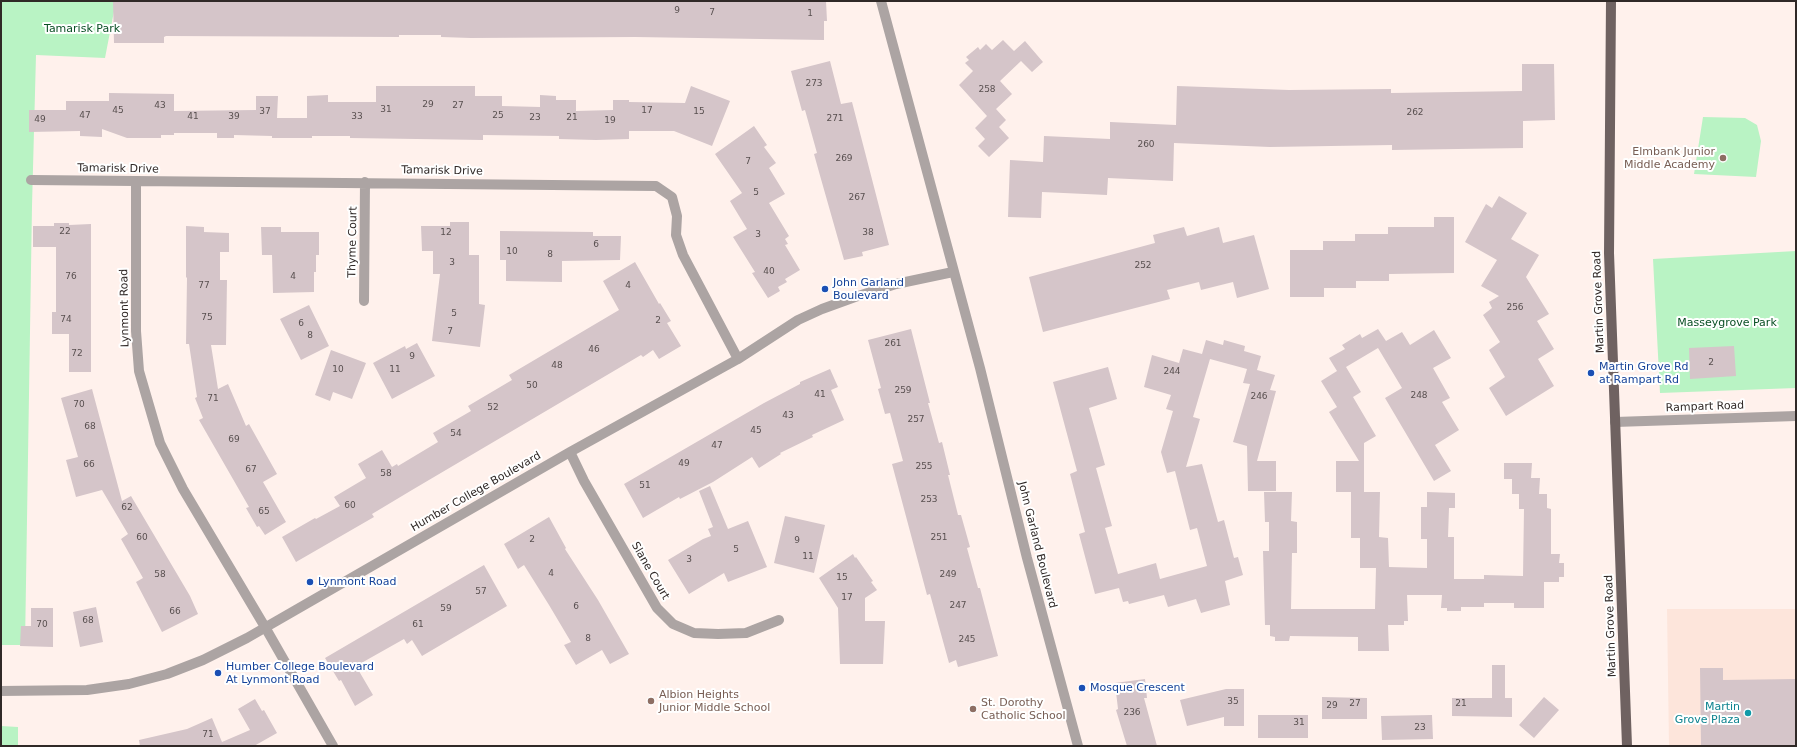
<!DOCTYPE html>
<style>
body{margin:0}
#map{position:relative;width:1797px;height:747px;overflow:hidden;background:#fff1ec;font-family:"DejaVu Sans",sans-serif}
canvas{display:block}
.frame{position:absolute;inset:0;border:2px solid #302927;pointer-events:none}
</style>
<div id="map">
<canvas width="1797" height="747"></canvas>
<div class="frame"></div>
</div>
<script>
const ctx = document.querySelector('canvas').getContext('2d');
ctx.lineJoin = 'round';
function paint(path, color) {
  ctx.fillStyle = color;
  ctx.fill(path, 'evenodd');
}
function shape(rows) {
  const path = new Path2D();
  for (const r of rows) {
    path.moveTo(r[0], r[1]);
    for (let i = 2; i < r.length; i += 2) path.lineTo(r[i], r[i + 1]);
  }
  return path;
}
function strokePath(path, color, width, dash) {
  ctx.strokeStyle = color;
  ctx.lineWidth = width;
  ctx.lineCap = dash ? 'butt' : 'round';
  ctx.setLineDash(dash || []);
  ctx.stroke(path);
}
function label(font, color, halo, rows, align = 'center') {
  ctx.font = font + ' "DejaVu Sans",sans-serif';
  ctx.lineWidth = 4;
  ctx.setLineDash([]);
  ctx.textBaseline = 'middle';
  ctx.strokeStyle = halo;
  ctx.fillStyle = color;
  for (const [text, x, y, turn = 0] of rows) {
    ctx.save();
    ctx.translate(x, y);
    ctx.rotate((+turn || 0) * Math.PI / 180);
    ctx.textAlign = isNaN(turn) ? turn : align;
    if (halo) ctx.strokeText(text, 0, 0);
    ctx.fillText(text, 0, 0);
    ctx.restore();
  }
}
paint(shape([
 [1667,609,1796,609,1796,746,1669,746]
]), '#fde5db');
paint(shape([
 [1,1,116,1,105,58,36,55,32,206,25,645,1,645],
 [1703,117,1745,118,1757,125,1761,141,1756,177,1694,174],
 [1796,251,1796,388,1660,393,1653,259],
 [1,726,18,727,18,746,1,746]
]), '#b9f3c4');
paint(shape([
 [113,1,826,1,827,21,824,21,824,40,635,37,471,38,441,37,441,35,399,35,399,37,166,36,164,37,164,43,114,43],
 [1003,40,1014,51,1025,41,1043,62,1032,72,1021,61,1000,81,1012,94,996,109,1006,120,999,127,1009,138,989,157,978,146,985,139,975,128,987,116,959,85,973,71,965,63,969,60,966,57,978,47,980,50,986,44,992,50],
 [830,61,841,104,852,102,889,245,862,252,863,256,844,260,819,172,814,154,817,153,805,110,802,111,791,71],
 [1522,64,1554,64,1555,120,1523,121,1523,148,1392,150,1392,145,1270,147,1174,143,1173,181,1108,178,1107,195,1042,192,1041,218,1008,217,1010,160,1043,162,1044,136,1110,139,1110,122,1176,125,1177,86,1289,90,1391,89,1391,93,1522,91],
 [376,86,475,86,475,96,502,96,502,106,540,107,540,95,556,96,556,100,576,100,576,111,613,110,613,100,629,100,629,102,685,103,691,86,730,101,712,146,674,131,629,131,629,139,596,140,559,139,559,136,483,135,483,140,350,138,350,136,312,136,312,138,272,138,272,136,234,135,234,138,217,138,217,133,174,133,174,135,161,135,161,138,127,138,102,129,102,137,80,136,80,131,29,132,29,110,66,110,66,101,109,101,109,93,174,94,174,111,256,110,256,96,278,96,277,118,307,118,307,96,328,95,328,102,376,102],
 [754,126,767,145,764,147,776,163,769,168,785,194,769,203,789,236,785,239,788,244,785,245,800,270,785,279,787,282,778,287,780,291,768,298,752,273,755,272,733,237,747,229,730,201,742,193,715,154],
 [1499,196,1527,213,1511,239,1539,255,1526,277,1549,314,1537,321,1554,349,1538,359,1554,386,1506,416,1489,388,1505,377,1489,350,1500,342,1483,315,1492,308,1489,302,1499,296,1481,286,1497,260,1465,242,1486,204,1492,208],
 [1434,217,1454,217,1454,273,1389,274,1389,281,1356,281,1356,288,1324,288,1324,297,1290,297,1290,250,1323,250,1323,241,1355,241,1355,234,1388,234,1388,227,1434,227],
 [450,222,469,222,469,255,479,255,479,304,485,305,480,347,432,341,440,274,433,274,433,251,422,251,421,226,450,226],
 [54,223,69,223,69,225,91,224,91,372,69,372,69,334,52,334,52,312,56,312,56,247,33,247,33,226,54,226],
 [186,226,204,227,204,232,229,233,229,252,220,252,220,280,227,280,226,345,211,345,218,389,228,384,246,426,249,424,277,474,263,482,286,522,265,535,259,526,257,527,246,508,249,507,199,420,203,418,195,398,197,397,189,344,186,344,187,278,186,277],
 [261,227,281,227,281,232,319,232,319,255,316,255,316,272,314,272,314,292,273,293,272,255,262,255],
 [1184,227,1187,236,1219,227,1223,243,1254,235,1269,289,1237,298,1233,282,1201,290,1199,282,1167,290,1170,299,1043,332,1029,277,1155,243,1153,235],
 [500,231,593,232,593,236,621,236,620,260,562,261,562,282,506,281,506,260,500,260],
 [635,262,659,304,660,303,671,321,667,323,681,346,659,359,653,350,643,357,641,355,412,490,372,514,374,517,296,562,282,537,315,518,316,519,340,506,334,497,366,478,358,464,382,450,392,467,397,464,398,466,438,442,433,433,471,411,468,406,512,380,509,375,619,310,603,281],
 [309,305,329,346,301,360,280,319],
 [911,329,930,403,928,403,939,443,942,442,950,475,948,475,958,515,961,515,970,547,967,548,978,588,980,588,998,656,958,667,956,660,949,663,930,594,927,595,892,464,903,461,890,413,885,414,878,389,881,388,868,340],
 [1378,329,1386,341,1402,332,1410,345,1434,330,1451,358,1433,368,1450,398,1442,402,1459,430,1435,445,1451,471,1434,481,1385,398,1402,388,1378,348,1346,367,1361,392,1353,397,1376,436,1364,443,1364,492,1380,492,1379,537,1388,538,1389,567,1427,568,1427,539,1421,539,1421,507,1427,507,1427,492,1455,493,1455,508,1449,508,1448,537,1454,537,1454,579,1484,579,1484,575,1523,576,1524,509,1519,509,1519,494,1512,494,1512,479,1504,479,1504,463,1532,463,1531,478,1540,478,1539,494,1547,494,1547,508,1551,509,1551,554,1560,554,1559,563,1564,563,1564,577,1559,577,1559,582,1544,582,1544,608,1514,608,1514,603,1484,603,1484,607,1461,607,1461,611,1447,611,1447,608,1441,608,1442,595,1407,595,1408,621,1404,621,1404,625,1388,625,1389,651,1358,651,1358,637,1290,636,1289,641,1275,641,1275,637,1270,636,1270,625,1265,625,1263,551,1269,551,1269,522,1265,522,1264,492,1292,492,1291,521,1297,522,1297,553,1292,553,1291,609,1375,609,1376,568,1360,568,1360,538,1351,538,1351,492,1336,492,1336,461,1359,461,1329,412,1337,407,1321,381,1337,371,1329,358,1345,349,1342,345,1360,334,1362,338],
 [1206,340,1223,345,1224,340,1245,346,1244,351,1261,356,1257,370,1275,375,1270,390,1276,391,1257,461,1276,461,1276,491,1248,491,1247,446,1233,442,1250,384,1243,383,1247,369,1210,359,1193,417,1200,419,1186,467,1202,464,1218,522,1224,520,1234,558,1238,557,1243,575,1225,581,1230,605,1201,613,1196,599,1168,607,1164,595,1129,604,1128,601,1123,602,1119,588,1095,594,1079,534,1085,532,1070,474,1077,471,1053,382,1108,367,1117,399,1089,408,1105,465,1096,468,1112,526,1105,528,1118,574,1156,563,1160,579,1207,566,1197,528,1190,530,1175,471,1167,473,1161,452,1173,411,1166,409,1171,395,1144,387,1152,355,1179,363,1183,349,1202,354],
 [417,343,435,376,392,399,373,363,405,346,406,349],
 [1734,346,1736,376,1690,379,1689,348],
 [331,350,366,363,352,399,333,392,330,401,315,395],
 [830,369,838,387,831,390,844,420,812,435,813,437,780,453,781,454,759,468,752,457,713,482,680,499,679,497,643,518,624,484,764,403,800,384,800,382],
 [92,389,122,501,131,496,190,596,198,614,162,632,136,582,143,578,121,539,128,534,102,490,76,497,66,460,78,457,61,398],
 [710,486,728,529,748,521,767,567,728,582,724,573,689,594,668,560,703,539,711,536,708,529,713,527,699,491],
 [785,516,825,525,814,573,774,563],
 [549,517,566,548,565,549,598,600,629,654,610,664,602,650,576,665,564,645,571,642,549,605,524,565,518,569,504,544],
 [853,554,855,558,856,557,873,581,871,582,877,590,865,598,865,621,885,621,883,664,840,664,838,608,819,578],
 [484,565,507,606,422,656,412,640,407,644,404,639,356,666,373,695,355,706,341,680,339,681,325,658],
 [96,607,103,642,80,647,73,612],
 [31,608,53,608,53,647,20,646,21,626,31,626],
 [1492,665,1505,665,1505,698,1512,698,1512,717,1452,716,1452,698,1492,698],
 [1700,668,1723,668,1723,680,1796,679,1796,746,1701,746],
 [1145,679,1147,698,1144,698,1157,746,1127,746,1116,710,1118,709,1115,683],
 [1226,689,1244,689,1244,726,1224,726,1224,717,1187,726,1180,700],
 [1322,697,1367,698,1367,719,1322,719],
 [1544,697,1559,710,1534,738,1519,725],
 [255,699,262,711,264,710,277,733,254,746,140,746,139,740,187,729,212,718,222,742,250,730,238,709],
 [1258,715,1308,715,1308,738,1258,738],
 [1432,715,1433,739,1382,740,1381,716]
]), '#d5c5c9');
strokePath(shape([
 [881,1,980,368,1027,558,1078,746],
 [31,180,656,186,672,197,677,216,676,235,683,255,738,359],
 [136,181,136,331,139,371,160,443,183,489,265,627,333,746],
 [364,301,365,182],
 [1615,422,1796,416],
 [570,452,584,481,657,608,673,624,694,633,718,634,746,633,779,620],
 [1,691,87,690,129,684,167,674,203,660,247,638,570,452,738,359,798,320,822,309,855,297,896,284,953,272]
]), '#aca4a3', 10);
strokePath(shape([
 [1611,1,1609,253,1627,746]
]), '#6f6261', 10);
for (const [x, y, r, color] of [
 [1723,158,4,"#8d6e63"],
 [825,289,4,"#1a4fb4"],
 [1591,373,4,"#1a4fb4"],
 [310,582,4,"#1a4fb4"],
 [218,673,4,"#1a4fb4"],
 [1082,688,4,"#1a4fb4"],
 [651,701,4,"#8d6e63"],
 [973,709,4,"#8d6e63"],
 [1748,713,4,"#0f9aa8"]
]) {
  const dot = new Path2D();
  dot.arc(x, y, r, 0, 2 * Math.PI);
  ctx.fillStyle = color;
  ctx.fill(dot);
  strokePath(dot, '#fff', 1.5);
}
label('9px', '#595050', null, [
 ["9",677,11],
 ["7",712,13],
 ["1",810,14],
 ["273",814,84],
 ["258",987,90],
 ["29",428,105],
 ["43",160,106],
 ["27",458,106],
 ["31",386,110],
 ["45",118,111],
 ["17",647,111],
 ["37",265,112],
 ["15",699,112],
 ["262",1415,113],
 ["47",85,116],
 ["25",498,116],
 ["41",193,117],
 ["39",234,117],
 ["33",357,117],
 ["23",535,118],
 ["21",572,118],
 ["271",835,119],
 ["49",40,120],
 ["19",610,121],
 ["260",1146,145],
 ["269",844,159],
 ["7",748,162],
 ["5",756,193],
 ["267",857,198],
 ["22",65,232],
 ["12",446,233],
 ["38",868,233],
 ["3",758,235],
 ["6",596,245],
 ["10",512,252],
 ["8",550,255],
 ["3",452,263],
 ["252",1143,266],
 ["40",769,272],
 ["76",71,277],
 ["4",293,277],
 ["77",204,286],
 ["4",628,286],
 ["256",1515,308],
 ["5",454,314],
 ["75",207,318],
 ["74",66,320],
 ["2",658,321],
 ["6",301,324],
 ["7",450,332],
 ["8",310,336],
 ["261",893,344],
 ["46",594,350],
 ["72",77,354],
 ["9",412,357],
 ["2",1711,363],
 ["48",557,366],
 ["10",338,370],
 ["11",395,370],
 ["244",1172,372],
 ["50",532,386],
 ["259",903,391],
 ["41",820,395],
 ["248",1419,396],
 ["246",1259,397],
 ["71",213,399],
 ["70",79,405],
 ["52",493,408],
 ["43",788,416],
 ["257",916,420],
 ["68",90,427],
 ["45",756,431],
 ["54",456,434],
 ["69",234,440],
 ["47",717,446],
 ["49",684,464],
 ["66",89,465],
 ["255",924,467],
 ["67",251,470],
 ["58",386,474],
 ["51",645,486],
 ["253",929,500],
 ["60",350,506],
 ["62",127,508],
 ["65",264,512],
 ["60",142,538],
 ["251",939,538],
 ["2",532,540],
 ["9",797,541],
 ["5",736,550],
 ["11",808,557],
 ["3",689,560],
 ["4",551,574],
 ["58",160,575],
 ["249",948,575],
 ["15",842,578],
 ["57",481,592],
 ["17",847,598],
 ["247",958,606],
 ["6",576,607],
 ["59",446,609],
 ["66",175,612],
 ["68",88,621],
 ["70",42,625],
 ["61",418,625],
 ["8",588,639],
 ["245",967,640],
 ["35",1233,702],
 ["27",1355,704],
 ["21",1461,704],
 ["29",1332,706],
 ["236",1132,713],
 ["31",1299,723],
 ["23",1420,728],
 ["71",208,735]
]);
label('11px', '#094f24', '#fff', [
 ["Tamarisk Park",82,29],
 ["Masseygrove Park",1727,323]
]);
label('11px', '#785e54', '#fff', [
 ["Elmbank Junior",1715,152,"right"],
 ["Middle Academy",1715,165,"right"],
 ["Albion Heights",659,695],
 ["Junior Middle School",659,708],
 ["St. Dorothy",981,703],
 ["Catholic School",981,716]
], 'left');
label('11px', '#302927', '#fff', [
 ["Tamarisk Drive",118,169,1],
 ["Tamarisk Drive",442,171,1],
 ["Thyme Court",353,242,-89],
 ["Martin Grove Road",1599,302,-92],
 ["Lynmont Road",125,308,-91],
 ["Rampart Road",1705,407,-2],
 ["Humber College Boulevard",476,492,-30],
 ["John Garland Boulevard",1037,545,76],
 ["Slane Court",650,571,60],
 ["Martin Grove Road",1611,626,-92]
]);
label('11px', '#164399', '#fff', [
 ["John Garland",833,283],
 ["Boulevard",833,296],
 ["Martin Grove Rd",1599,367],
 ["at Rampart Rd",1599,380],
 ["Lynmont Road",318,582],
 ["Humber College Boulevard",226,667],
 ["At Lynmont Road",226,680],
 ["Mosque Crescent",1090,688]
], 'left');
label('11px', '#0d838f', '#fff', [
 ["Martin",1740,707],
 ["Grove Plaza",1740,720]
], 'right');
</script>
